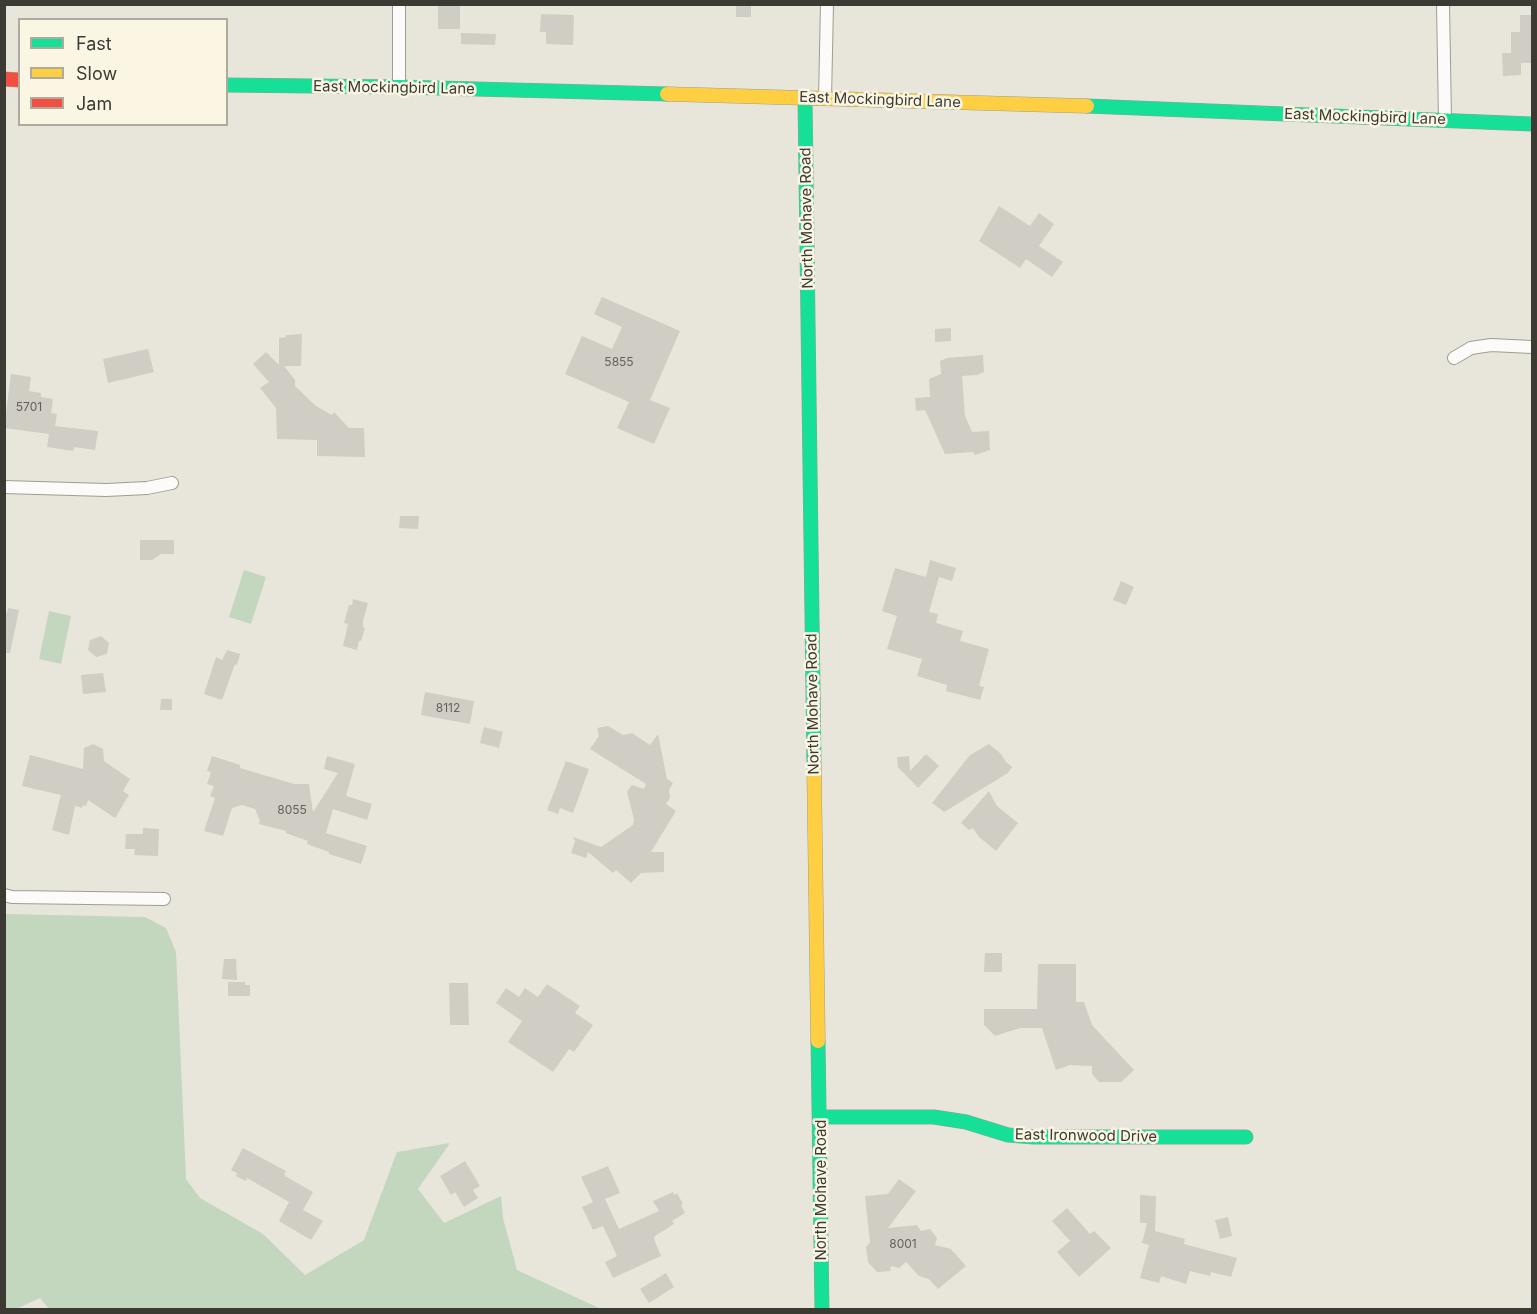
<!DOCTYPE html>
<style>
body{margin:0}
#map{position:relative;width:1537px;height:1314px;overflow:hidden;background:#e8e6db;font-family:Inter,sans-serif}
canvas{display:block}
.frame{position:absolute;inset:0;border:6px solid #3c3b33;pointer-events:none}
.legend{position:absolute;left:18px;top:18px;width:210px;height:108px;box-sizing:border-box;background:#faf6e3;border:2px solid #aeab9d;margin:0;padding:8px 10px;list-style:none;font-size:18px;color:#3c3b33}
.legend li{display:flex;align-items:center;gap:12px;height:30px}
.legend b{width:30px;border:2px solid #aeab9d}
</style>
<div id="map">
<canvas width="1537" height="1314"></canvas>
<div class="frame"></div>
<ul class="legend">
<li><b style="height:8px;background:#16e098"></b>Fast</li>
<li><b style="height:8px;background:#ffcf43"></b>Slow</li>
<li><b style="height:8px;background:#f24e42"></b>Jam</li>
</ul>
</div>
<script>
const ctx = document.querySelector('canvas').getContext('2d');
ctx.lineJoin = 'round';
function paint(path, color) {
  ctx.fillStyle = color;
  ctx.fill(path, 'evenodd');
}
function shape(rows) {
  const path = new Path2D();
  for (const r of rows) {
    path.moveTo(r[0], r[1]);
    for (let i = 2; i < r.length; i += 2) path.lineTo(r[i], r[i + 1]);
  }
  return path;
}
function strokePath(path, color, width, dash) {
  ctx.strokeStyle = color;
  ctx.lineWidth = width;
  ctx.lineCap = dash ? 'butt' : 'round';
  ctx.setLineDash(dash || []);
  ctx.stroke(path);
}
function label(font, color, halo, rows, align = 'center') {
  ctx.font = font + ' Inter,sans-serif';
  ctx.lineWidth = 5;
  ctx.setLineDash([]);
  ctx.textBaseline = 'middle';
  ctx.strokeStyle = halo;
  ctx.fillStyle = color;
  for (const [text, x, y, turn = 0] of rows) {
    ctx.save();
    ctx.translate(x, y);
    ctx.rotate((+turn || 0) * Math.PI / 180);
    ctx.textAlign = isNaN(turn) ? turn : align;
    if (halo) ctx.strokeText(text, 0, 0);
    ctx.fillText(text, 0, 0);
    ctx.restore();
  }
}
paint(shape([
 [244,570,266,577,251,624,229,617],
 [49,611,71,616,61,664,39,659],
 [5,914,145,917,166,928,176,952,186,1179,200,1198,263,1234,305,1275,364,1240,397,1152,450,1143,418,1189,444,1223,501,1196,503,1218,517,1270,601,1309,50,1310,40,1298,16,1309,5,1309]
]), '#c3d6be');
paint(shape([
 [438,4,460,4,460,29,438,29],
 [736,4,751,4,751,17,736,17],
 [541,14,574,15,573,45,546,44,546,32,540,32],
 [1520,15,1533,15,1533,63,1521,63,1521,75,1503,76,1502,53,1511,53,1511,32,1520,32],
 [461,33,496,34,495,45,461,44],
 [999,206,1030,226,1039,213,1054,224,1039,246,1063,262,1052,277,1026,259,1020,268,979,241],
 [602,297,680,331,650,400,670,408,654,444,617,428,629,402,565,374,582,336,612,349,622,327,594,314],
 [951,328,951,341,935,342,935,329],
 [302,334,301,366,284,366,295,380,295,386,316,406,332,415,334,412,349,428,364,428,365,457,317,456,317,440,277,439,276,408,260,388,269,382,253,364,266,352,279,365,279,338,286,337,286,335],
 [148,349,154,372,108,383,103,359],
 [983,355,984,372,977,375,962,376,965,416,972,432,989,431,990,450,975,455,973,452,945,454,925,410,916,411,915,398,930,397,929,379,941,374,940,361,947,358],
 [11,374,31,377,29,391,41,393,41,397,53,399,51,413,57,414,55,426,98,431,95,450,74,447,73,451,47,447,49,434,4,428],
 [400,516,419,516,418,529,399,528],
 [140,540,174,540,174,554,161,554,152,560,140,560],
 [930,560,956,568,952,581,939,577,929,612,938,614,936,623,963,631,960,641,989,649,979,686,984,687,980,700,946,691,947,685,917,676,922,659,887,649,897,616,882,611,895,568,926,577],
 [1121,581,1134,587,1126,605,1113,600],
 [353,599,368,603,363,621,363,627,365,628,361,641,359,641,357,650,343,646,348,624,344,623,349,605,352,605],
 [8,608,19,610,10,653,4,653,4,612,7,613],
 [101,636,109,643,107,654,96,657,88,650,90,640],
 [227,650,240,654,237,665,235,664,222,700,204,694,216,657,222,660],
 [103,673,106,692,83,694,81,675],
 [425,692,474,701,470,724,421,715],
 [161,699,172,699,172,710,160,710],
 [608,726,623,735,632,733,650,745,658,734,667,779,673,783,669,790,670,798,666,804,676,811,651,852,664,852,664,872,641,873,631,883,616,870,613,873,588,852,586,858,571,853,575,841,573,837,601,847,633,825,634,819,627,792,632,785,644,789,646,784,590,749,599,736,597,728],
 [484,727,503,732,499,748,480,743],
 [93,744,103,749,104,761,130,779,123,791,129,795,115,818,88,800,86,806,83,805,82,808,75,806,69,835,52,830,61,795,22,786,30,755,83,769,84,748],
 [989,744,1001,754,1006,762,1012,767,1008,773,944,812,932,803,970,755],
 [926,754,939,766,918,788,898,767,897,757,909,756,910,771],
 [212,756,240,765,240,768,294,784,309,784,313,812,338,773,324,769,327,756,355,764,346,796,372,804,367,820,333,809,326,833,367,846,361,864,329,854,329,852,307,844,308,841,286,833,286,831,259,824,260,821,255,809,242,805,232,808,223,836,204,831,215,798,210,796,214,786,207,784,211,772,207,771],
 [566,761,589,769,573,813,560,808,558,814,547,810],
 [989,791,997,806,1018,823,996,851,979,837,973,828,969,830,961,823],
 [143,828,159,829,158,856,134,855,135,849,125,849,126,834,143,834],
 [985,953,1002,953,1002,972,984,972],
 [224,959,236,959,237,980,222,979],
 [1038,964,1076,964,1076,1002,1084,1002,1092,1025,1134,1070,1121,1082,1099,1082,1092,1074,1092,1066,1070,1065,1056,1070,1042,1028,1020,1028,995,1036,984,1025,984,1009,1037,1009],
 [228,982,245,982,245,985,250,985,250,996,228,996],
 [449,983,468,983,469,1025,450,1025],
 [547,984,580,1006,575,1013,593,1025,574,1052,569,1049,553,1072,508,1042,522,1021,496,1003,506,988,519,997,525,988,538,997],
 [243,1148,286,1171,284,1175,285,1176,313,1192,303,1210,323,1221,311,1240,279,1221,289,1202,247,1178,246,1181,236,1176,237,1173,231,1170],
 [465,1161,480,1186,473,1190,478,1198,464,1207,455,1192,451,1195,440,1176],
 [608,1166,620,1193,605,1199,619,1229,659,1211,653,1201,673,1192,674,1195,677,1193,683,1204,681,1205,685,1213,672,1221,674,1224,655,1236,654,1239,661,1256,613,1278,605,1262,617,1256,603,1226,593,1230,582,1207,593,1202,581,1177],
 [899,1179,916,1191,888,1228,917,1225,921,1231,930,1229,937,1238,935,1245,951,1249,966,1266,938,1289,929,1279,919,1276,906,1262,899,1268,891,1266,890,1271,877,1272,868,1262,866,1247,870,1243,865,1196,888,1194],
 [1140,1195,1156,1196,1155,1231,1185,1239,1184,1244,1237,1258,1231,1277,1211,1272,1210,1276,1190,1271,1186,1284,1161,1276,1159,1283,1140,1278,1149,1245,1142,1243,1147,1223,1140,1223],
 [1067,1208,1090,1234,1094,1231,1111,1248,1079,1277,1057,1252,1070,1241,1052,1221],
 [1228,1217,1232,1236,1220,1239,1215,1220],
 [666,1273,674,1287,649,1303,640,1289]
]), '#d0cdc4');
const street = shape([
 [1443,4,1445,120],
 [399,87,399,4],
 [825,99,827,4],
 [1454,358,1471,348,1491,345,1532,347],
 [4,487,106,490,147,488,172,483],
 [4,895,12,897,164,899]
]);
const fast = shape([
 [226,85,399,87,667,94],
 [805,98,814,765],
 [1087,106,1532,124],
 [818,1041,822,1310],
 [820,1117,934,1117,966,1122,1008,1135,1034,1137,1246,1137]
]);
const slow = shape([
 [667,94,1087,106],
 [814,765,818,1041]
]);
const jam = shape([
 [4,79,20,80]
]);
strokePath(street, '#9e9c94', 14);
strokePath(fast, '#9e9c94', 15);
strokePath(slow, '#9e9c94', 15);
strokePath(jam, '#9e9c94', 15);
strokePath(street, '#fcfbfa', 12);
strokePath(fast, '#16e098', 14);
strokePath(slow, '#ffcf43', 14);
strokePath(jam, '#f24e42', 14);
label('12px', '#63625a', null, [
 ["5855",619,362],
 ["5701",29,407],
 ["8112",448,708],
 ["8055",292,810],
 ["8001",903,1244]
]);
label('15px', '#3c3b33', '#faf6e3', [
 ["East Mockingbird Lane",394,88,1],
 ["East Mockingbird Lane",880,100,2],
 ["East Mockingbird Lane",1365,117,2],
 ["North Mohave Road",807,218,-91],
 ["North Mohave Road",813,704,-91],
 ["East Ironwood Drive",1086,1136,1],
 ["North Mohave Road",821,1190,-90]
]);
</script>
